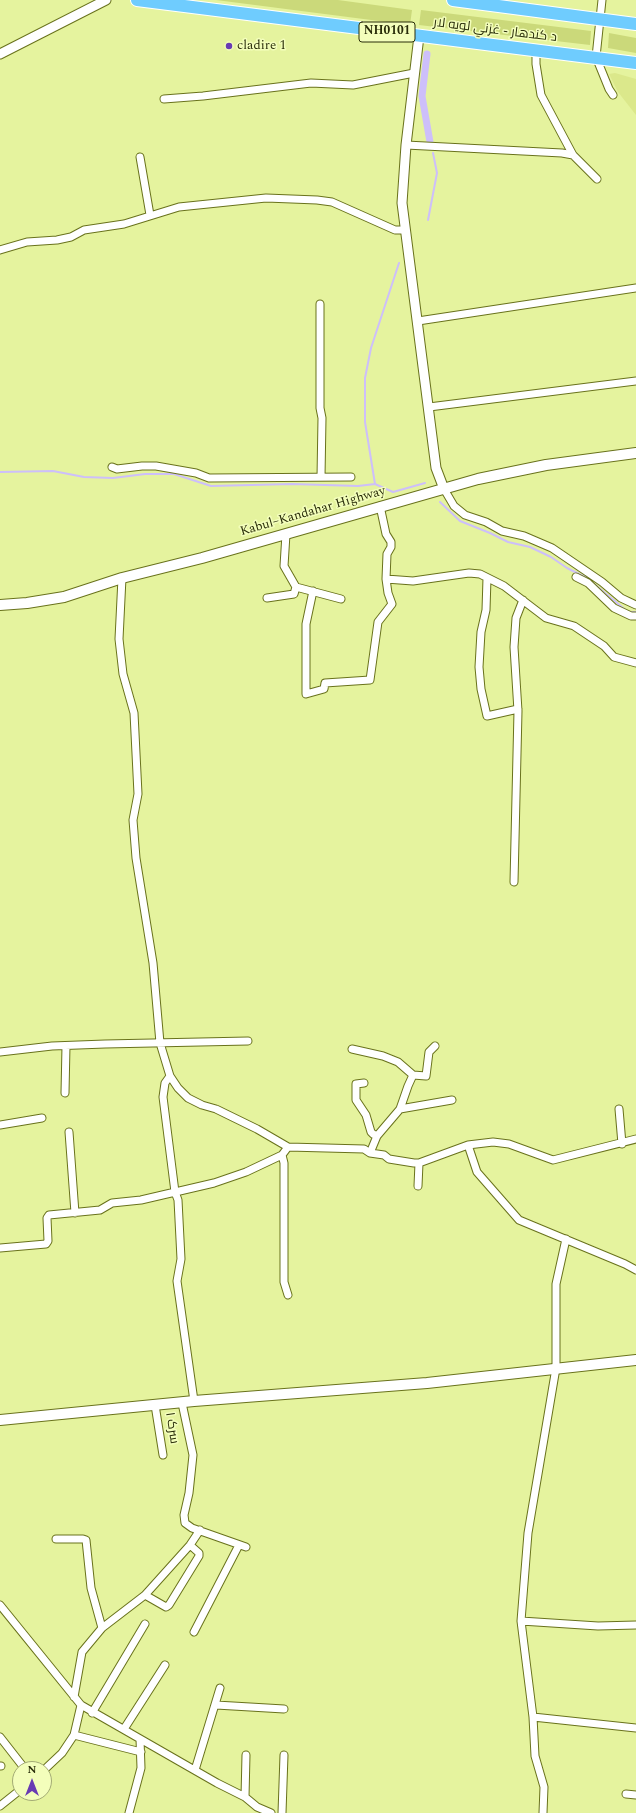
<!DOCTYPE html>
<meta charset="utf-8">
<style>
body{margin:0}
#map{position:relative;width:636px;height:1813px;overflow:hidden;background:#e5f39e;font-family:Spectral,serif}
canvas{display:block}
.north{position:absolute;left:12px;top:1761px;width:40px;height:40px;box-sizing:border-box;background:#f3febb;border:1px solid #a2aa74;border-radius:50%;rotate:0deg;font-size:11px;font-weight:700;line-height:16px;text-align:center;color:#292d09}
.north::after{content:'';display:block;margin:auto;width:14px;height:18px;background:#683bb3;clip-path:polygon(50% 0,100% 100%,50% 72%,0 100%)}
</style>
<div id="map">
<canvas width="636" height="1813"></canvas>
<div class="north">N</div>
</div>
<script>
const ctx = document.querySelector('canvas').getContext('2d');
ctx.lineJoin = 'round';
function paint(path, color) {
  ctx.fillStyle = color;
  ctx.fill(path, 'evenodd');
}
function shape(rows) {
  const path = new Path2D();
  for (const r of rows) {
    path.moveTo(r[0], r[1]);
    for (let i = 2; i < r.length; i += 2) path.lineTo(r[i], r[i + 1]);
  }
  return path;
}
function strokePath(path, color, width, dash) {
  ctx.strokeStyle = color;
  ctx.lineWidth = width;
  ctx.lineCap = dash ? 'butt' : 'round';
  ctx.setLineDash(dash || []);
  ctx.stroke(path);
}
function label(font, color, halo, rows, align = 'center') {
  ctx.font = font + ' Spectral,Cairo,serif';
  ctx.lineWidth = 3;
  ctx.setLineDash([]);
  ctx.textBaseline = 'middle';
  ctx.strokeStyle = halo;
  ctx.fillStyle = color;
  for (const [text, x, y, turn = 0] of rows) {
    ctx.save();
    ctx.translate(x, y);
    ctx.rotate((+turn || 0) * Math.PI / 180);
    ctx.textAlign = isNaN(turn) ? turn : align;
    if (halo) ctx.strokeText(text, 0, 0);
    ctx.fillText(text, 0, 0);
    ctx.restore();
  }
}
paint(shape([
 [615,73,636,79,636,115,618,92,609,74]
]), '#dbe88b');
paint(shape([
 [216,0,338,0,412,10,410,25],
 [421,10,591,31,590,45,419,25],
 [609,33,636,38,636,53,608,48]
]), '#cbd97a');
strokePath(shape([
 [428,220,437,173,433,153],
 [0,472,53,471,84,477,113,478,145,474,174,474,211,486,292,484,358,486,375,484,393,492,425,483],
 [375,484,365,422,365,378,371,348,399,263],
 [440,502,460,521,490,533,508,542,530,547,551,557,567,568,587,578,628,612,636,612]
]), '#cdbffa', 2);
strokePath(shape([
 [427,54,422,96,430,142]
]), '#cdbffa', 7);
const minor = shape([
 [602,0,596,57,609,89,613,95],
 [536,50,536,64,541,95,573,155,597,179],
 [164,99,203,96,311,83,353,85,414,73],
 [406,145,562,153,573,155],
 [140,157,150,215],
 [0,250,27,242,57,240,71,237,84,230,124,224,179,207,266,198,317,200,332,202,395,230,405,230],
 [320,304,320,408,322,418,321,477],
 [418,321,636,288],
 [429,407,636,381],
 [112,467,117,469,142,466,156,466,196,473,209,478,351,477],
 [444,489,454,506,465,515,486,522,502,531,524,536,552,548,602,582,621,598,636,605],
 [286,534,284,566,296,587,341,599],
 [576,577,588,583,614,608,631,616,636,616],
 [122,578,119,639,123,674,134,713,138,794,133,820,136,858,153,963,160,1043,170,1076,178,1088,188,1098,202,1105,216,1109,257,1129,288,1147,364,1149,370,1153,384,1155,389,1159,414,1163,419,1163,468,1145,493,1142,509,1144,553,1160,636,1139],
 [487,578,486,610,481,632,479,667,481,689,487,716,518,709],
 [386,579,413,581,469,573,480,574,504,586,546,618,574,626,604,646,614,657,636,663],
 [313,591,306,624,306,694,324,689,325,683,370,680,378,622,392,604,388,593,386,579,387,554,391,547,391,542,386,534,380,506],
 [267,598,294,594,296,587],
 [514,882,518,711,514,647,516,618,523,600],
 [352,1049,383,1056,398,1062,413,1075,426,1076,429,1052,435,1046],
 [0,1052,52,1046,105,1044,248,1041],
 [170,1076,165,1083,163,1097,175,1192,178,1200,181,1259,177,1281,194,1401],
 [364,1083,356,1084,356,1100,366,1115,371,1132,373,1134,377,1136],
 [65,1093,66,1046],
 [400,1109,452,1100],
 [619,1109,622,1144],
 [0,1125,42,1118],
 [69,1132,75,1213],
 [468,1145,477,1172,519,1220,625,1264,636,1270],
 [370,1153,377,1136,400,1109,408,1086,413,1075],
 [282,1155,284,1163,284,1282,288,1295],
 [418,1186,419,1163],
 [0,1248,46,1244,48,1241,47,1218,49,1215,100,1210,112,1203,141,1200,214,1183,246,1172,282,1155,288,1147],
 [182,1403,193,1455,189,1493,184,1515,185,1523,192,1528,246,1547],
 [155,1405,163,1455],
 [56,1539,83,1539,86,1540,91,1588,102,1628],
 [145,1595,166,1607,169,1605,199,1556,199,1553,190,1545],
 [0,1605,81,1705,217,1783,245,1797,257,1807,271,1813],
 [521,1621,598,1626,636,1625],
 [194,1632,239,1545],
 [74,1697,82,1652,102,1628,145,1595,190,1545,200,1530],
 [216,1705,284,1709],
 [92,1713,145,1624],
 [533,1717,636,1728],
 [124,1729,165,1665],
 [74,1735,141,1752],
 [0,1737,25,1769],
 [0,1766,1,1766],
 [44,1770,62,1753,74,1735,81,1705],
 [195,1770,220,1688],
 [626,1794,636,1795],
 [245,1797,246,1755],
 [0,1806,20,1790],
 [129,1813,141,1768,140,1739],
 [282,1813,284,1755],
 [543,1813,544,1787,535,1756,533,1717,521,1621,528,1533,556,1368,556,1284,566,1239]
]);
const tertiary = shape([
 [419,36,406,145,402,203,436,468,444,489],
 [0,54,106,0]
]);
const secondary = shape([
 [0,605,27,603,64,597,122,578,202,558,478,479,546,465,636,453],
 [0,1420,194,1401,427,1383,636,1360]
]);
const trunk = shape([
 [137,0,636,63],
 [453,0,636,24]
]);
strokePath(minor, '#69721c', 9);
strokePath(tertiary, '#69721c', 11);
strokePath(secondary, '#69721c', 12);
strokePath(trunk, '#fff', 14);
strokePath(minor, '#fff', 7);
strokePath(tertiary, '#fff', 9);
strokePath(secondary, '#fff', 10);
strokePath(trunk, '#6fccfe', 12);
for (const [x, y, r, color] of [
 [229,46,4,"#683bb3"]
]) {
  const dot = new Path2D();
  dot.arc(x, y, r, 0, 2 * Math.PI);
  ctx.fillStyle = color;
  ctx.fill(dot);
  strokePath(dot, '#f3febb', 1.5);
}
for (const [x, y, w] of [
 [387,32,56]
]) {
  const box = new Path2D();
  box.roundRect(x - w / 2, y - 10, w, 20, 3);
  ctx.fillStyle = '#f3febb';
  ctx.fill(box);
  strokePath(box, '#292d09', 1);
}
label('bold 12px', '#292d09', null, [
 ["NH0101",387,32]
]);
label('13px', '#292d09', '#f3febb', [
 ["د کندهار - غزني لويه لار",495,31,7],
 ["Kabul–Kandahar Highway",313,512,-16],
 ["سرک ۱",171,1428,81]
]);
label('13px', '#292d09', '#f3febb', [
 ["cladire 1",237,46]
], 'left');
</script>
